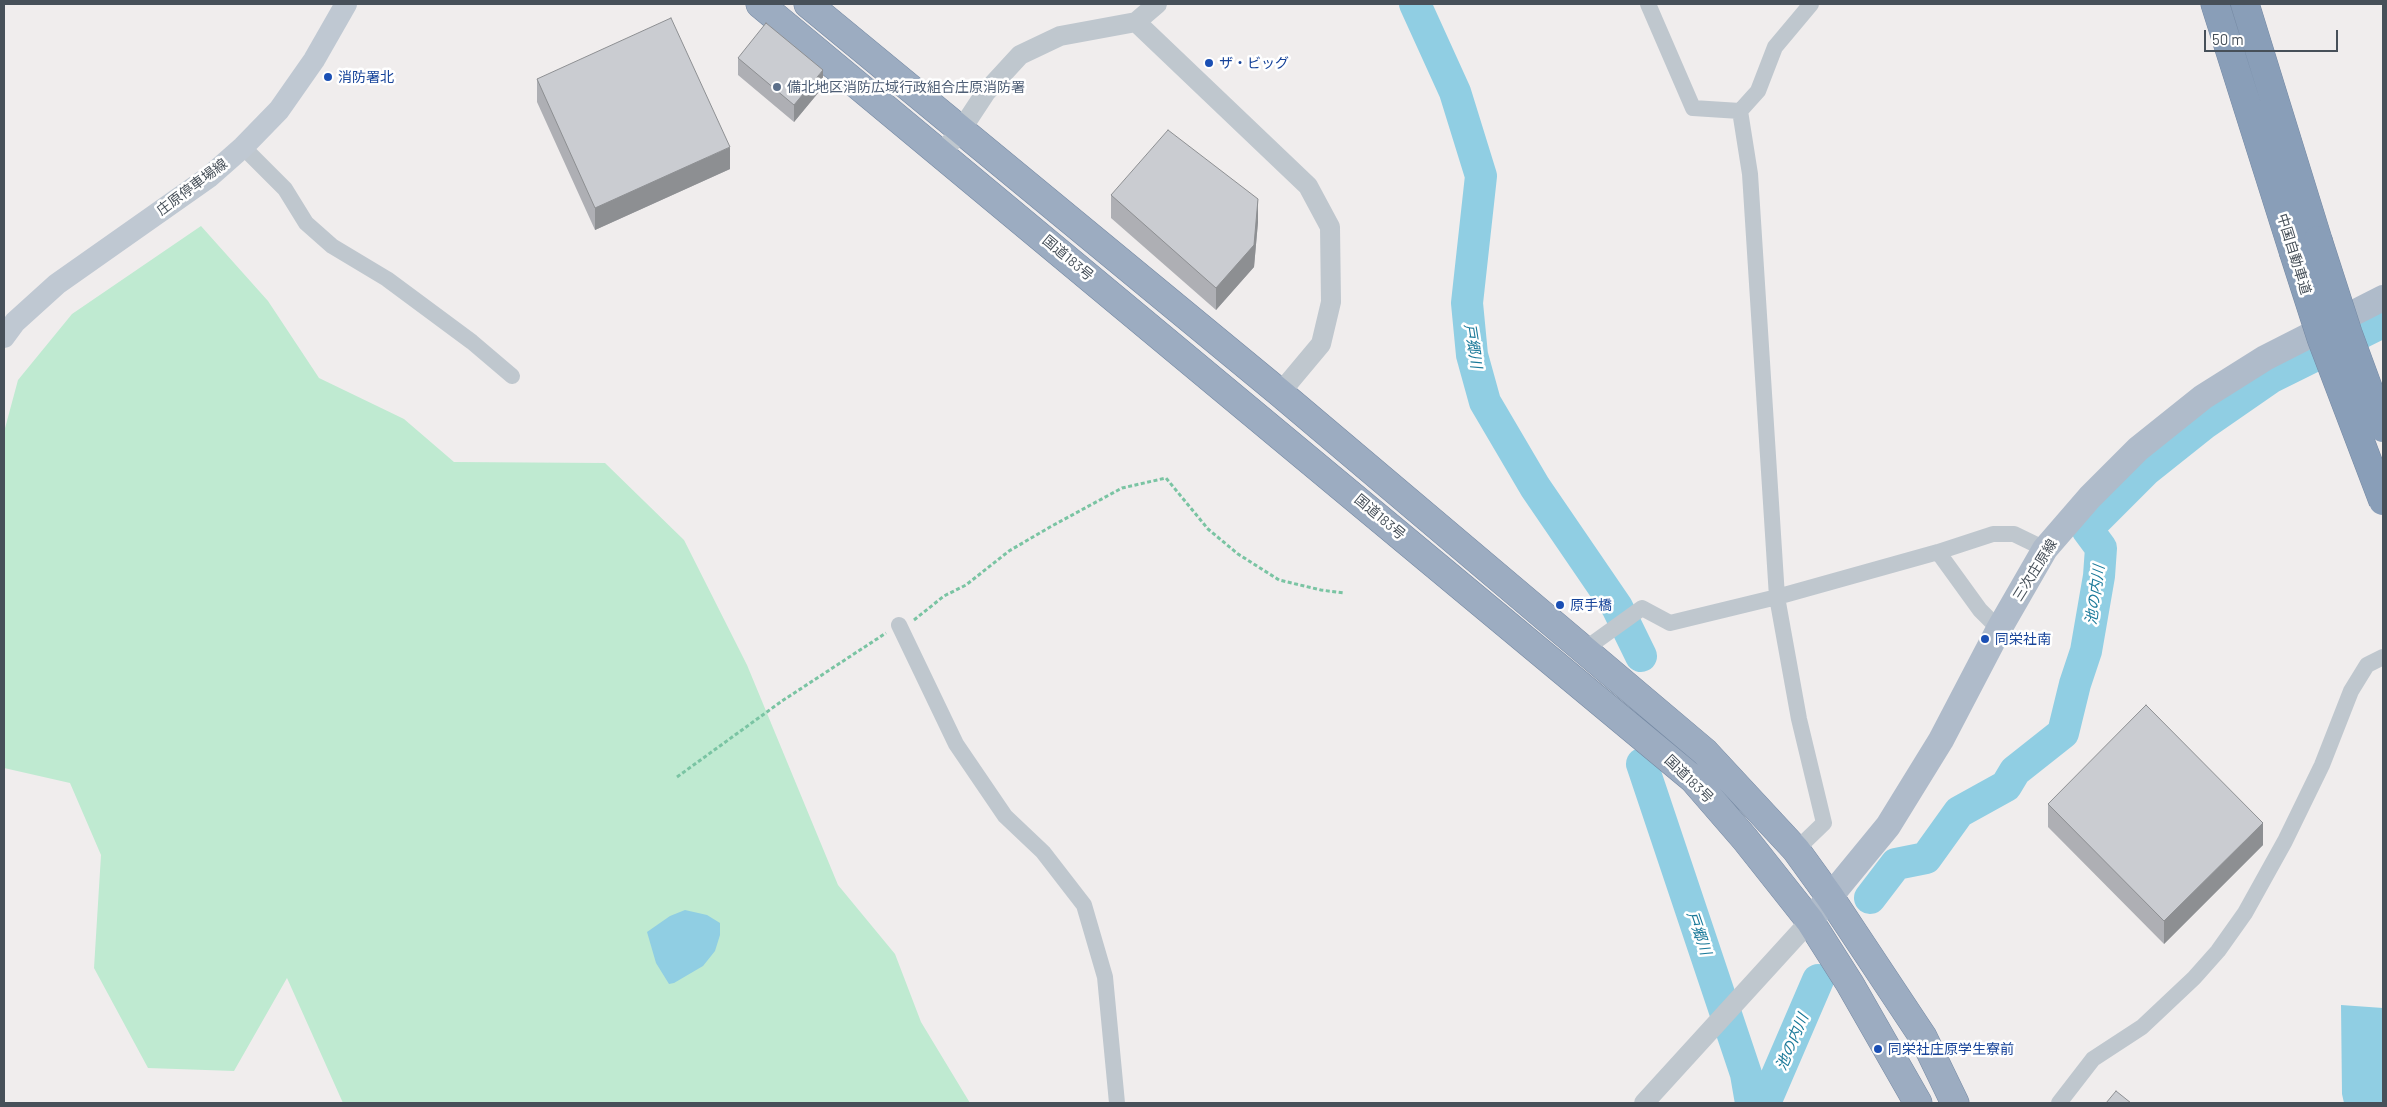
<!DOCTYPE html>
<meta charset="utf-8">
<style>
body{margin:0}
#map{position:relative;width:2387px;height:1107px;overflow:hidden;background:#f0eded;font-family:Barlow,sans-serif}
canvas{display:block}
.frame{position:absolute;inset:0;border:5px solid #475059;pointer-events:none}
.scale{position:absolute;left:2204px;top:30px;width:134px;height:22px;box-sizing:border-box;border:2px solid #475059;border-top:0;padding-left:6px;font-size:15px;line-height:18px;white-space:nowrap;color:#475059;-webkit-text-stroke:4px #fff;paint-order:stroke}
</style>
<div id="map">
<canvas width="2387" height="1107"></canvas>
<div class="frame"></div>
<div class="scale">50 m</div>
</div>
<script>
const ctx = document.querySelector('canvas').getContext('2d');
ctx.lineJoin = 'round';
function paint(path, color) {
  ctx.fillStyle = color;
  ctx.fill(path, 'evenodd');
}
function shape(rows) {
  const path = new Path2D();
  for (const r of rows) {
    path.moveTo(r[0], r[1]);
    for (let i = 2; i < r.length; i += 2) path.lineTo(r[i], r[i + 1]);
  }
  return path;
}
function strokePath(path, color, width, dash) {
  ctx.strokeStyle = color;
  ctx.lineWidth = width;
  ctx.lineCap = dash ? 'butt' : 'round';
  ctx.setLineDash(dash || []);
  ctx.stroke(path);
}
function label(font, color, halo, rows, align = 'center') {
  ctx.font = font + ' Barlow,"Noto Sans JP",sans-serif';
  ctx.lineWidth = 5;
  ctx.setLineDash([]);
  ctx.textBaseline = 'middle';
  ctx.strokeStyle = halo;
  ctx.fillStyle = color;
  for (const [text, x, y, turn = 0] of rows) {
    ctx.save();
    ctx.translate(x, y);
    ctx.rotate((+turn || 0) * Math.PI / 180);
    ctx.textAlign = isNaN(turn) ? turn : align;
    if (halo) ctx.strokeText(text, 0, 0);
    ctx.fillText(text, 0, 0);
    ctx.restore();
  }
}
paint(shape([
 [201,226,268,301,319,378,404,419,454,462,605,463,684,540,747,665,838,885,895,954,921,1022,970,1103,343,1103,287,978,234,1071,148,1068,94,968,101,855,70,783,4,768,4,432,18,380,72,314]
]), '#bfead1');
paint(shape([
 [685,910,707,915,720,923,720,935,715,951,703,966,674,983,669,984,656,963,647,932,670,916],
 [2341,1005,2383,1008,2383,1103,2344,1103,2342,1094]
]), '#90cee3');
strokePath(shape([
 [1415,4,1455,92,1481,176,1467,303,1472,355,1485,402,1535,487,1617,607,1641,656],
 [1642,764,1746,1074,1751,1103],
 [1870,898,1896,864,1926,858,1959,812,2006,786,2015,771,2063,733,2075,684,2086,651,2099,576,2101,548,2087,529,2146,470,2205,423,2270,378,2383,322],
 [1765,1103,1818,980]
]), '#90cee3', 32);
const trunk = shape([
 [760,4,1693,779,1745,839,1810,921,1850,984,1918,1103],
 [808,4,1280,393,1705,752,1796,850,1830,897,1923,1037,1955,1103]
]);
const motorway = shape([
 [2215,4,2293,251],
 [2245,4,2318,240]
]);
strokePath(trunk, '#7589a3', 29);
strokePath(motorway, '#7589a3', 29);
strokePath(shape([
 [914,620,944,596,966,585,1009,551,1050,527,1122,488,1166,478,1208,529,1238,554,1279,580,1321,590,1344,593],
 [677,777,782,701,886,633]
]), '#7ac4a3', 3, [4, 2.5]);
strokePath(shape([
 [1648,4,1693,108,1740,111],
 [1740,111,1750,174,1777,597,1799,719,1824,823,1796,850],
 [1740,111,1758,91,1775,47,1811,4],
 [243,147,285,189,306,223,332,246,387,279,472,342,512,376],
 [1938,552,1980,610,1999,629],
 [899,625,956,744,1005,816,1043,852,1084,905,1105,977,1117,1103],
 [1585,649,1642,608,1670,623,1777,597,1938,552,1993,534,2014,534,2045,549],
 [2059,1103,2093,1059,2142,1027,2194,978,2218,951,2245,913,2285,841,2322,765,2351,691,2367,665,2383,657]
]), '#bfc7ce', 16);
strokePath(shape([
 [1136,22,1308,186,1330,227,1331,302,1321,344,1280,393],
 [942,153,961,130,986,92,1020,55,1060,36,1136,22,1157,4],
 [1644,1103,1810,921]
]), '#bfc7ce', 20);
strokePath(shape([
 [4,337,15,322,57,284,209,177,243,147,279,110,314,60,346,4]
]), '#bfc8d2', 22);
strokePath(shape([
 [1810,921,1888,826,1941,740,1999,629,2045,549,2090,497,2138,449,2203,397,2265,358,2383,298]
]), '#afbbca', 26);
strokePath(trunk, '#9cacc1', 28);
strokePath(motorway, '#899eb8', 28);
const motorwayBridge = shape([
 [2318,240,2348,333,2383,428],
 [2293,251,2321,338,2383,501]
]);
strokePath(motorwayBridge, '#7589a3', 29, []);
strokePath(motorwayBridge, '#899eb8', 28);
paint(shape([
 [738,58,823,87,794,122,738,75],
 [537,79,730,169,595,230,537,102],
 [1111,195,1258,222,1254,267,1216,310,1111,218],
 [2048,804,2263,845,2164,944,2048,827]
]), '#aeafb4');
paint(shape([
 [823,70,823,87,794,122,794,105],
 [730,147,730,169,595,230,595,208],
 [1258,199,1258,222,1254,267,1216,310,1216,288],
 [2263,823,2263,845,2164,944,2164,921]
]), '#8d8f92');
const building = shape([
 [671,18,730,147,595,208,537,79,671,18],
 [766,23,823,70,794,105,738,58,766,23],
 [1168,130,1258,199,1254,245,1216,288,1111,195,1168,130],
 [2146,705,2263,823,2164,921,2048,804,2146,705],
 [2116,1091,2131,1103,2106,1103,2116,1091]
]);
paint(building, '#caccd1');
strokePath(building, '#8d8f92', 1);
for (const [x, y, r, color] of [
 [1209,63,5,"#1a4fb4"],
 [328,77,5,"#1a4fb4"],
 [777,87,5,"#5c6f8a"],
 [1560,605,5,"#1a4fb4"],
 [1985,639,5,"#1a4fb4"],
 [1878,1049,5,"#1a4fb4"]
]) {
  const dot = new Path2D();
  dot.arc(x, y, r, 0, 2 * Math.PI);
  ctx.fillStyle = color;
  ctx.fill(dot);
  strokePath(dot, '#fff', 2);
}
label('14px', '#164399', '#fff', [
 ["ザ・ビッグ",1219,63],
 ["消防署北",338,77],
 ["原手橋",1570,605],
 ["同栄社南",1995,639],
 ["同栄社庄原学生寮前",1888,1049]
], 'left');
label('14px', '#4e5e75', '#fff', [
 ["備北地区消防広域行政組合庄原消防署",787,87]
], 'left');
label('14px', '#475059', '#fff', [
 ["庄原停車場線",192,187,-37],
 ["中国自動車道",2294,254,73],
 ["国道183号",1068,258,40],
 ["国道183号",1380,517,40],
 ["三次庄原線",2035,570,-58],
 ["国道183号",1689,779,44]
]);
label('italic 15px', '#1a7999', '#fff', [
 ["戸郷川",1473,346,81],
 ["池の内川",2095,595,-82],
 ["戸郷川",1699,933,71],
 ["池の内川",1792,1042,-67]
]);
</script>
